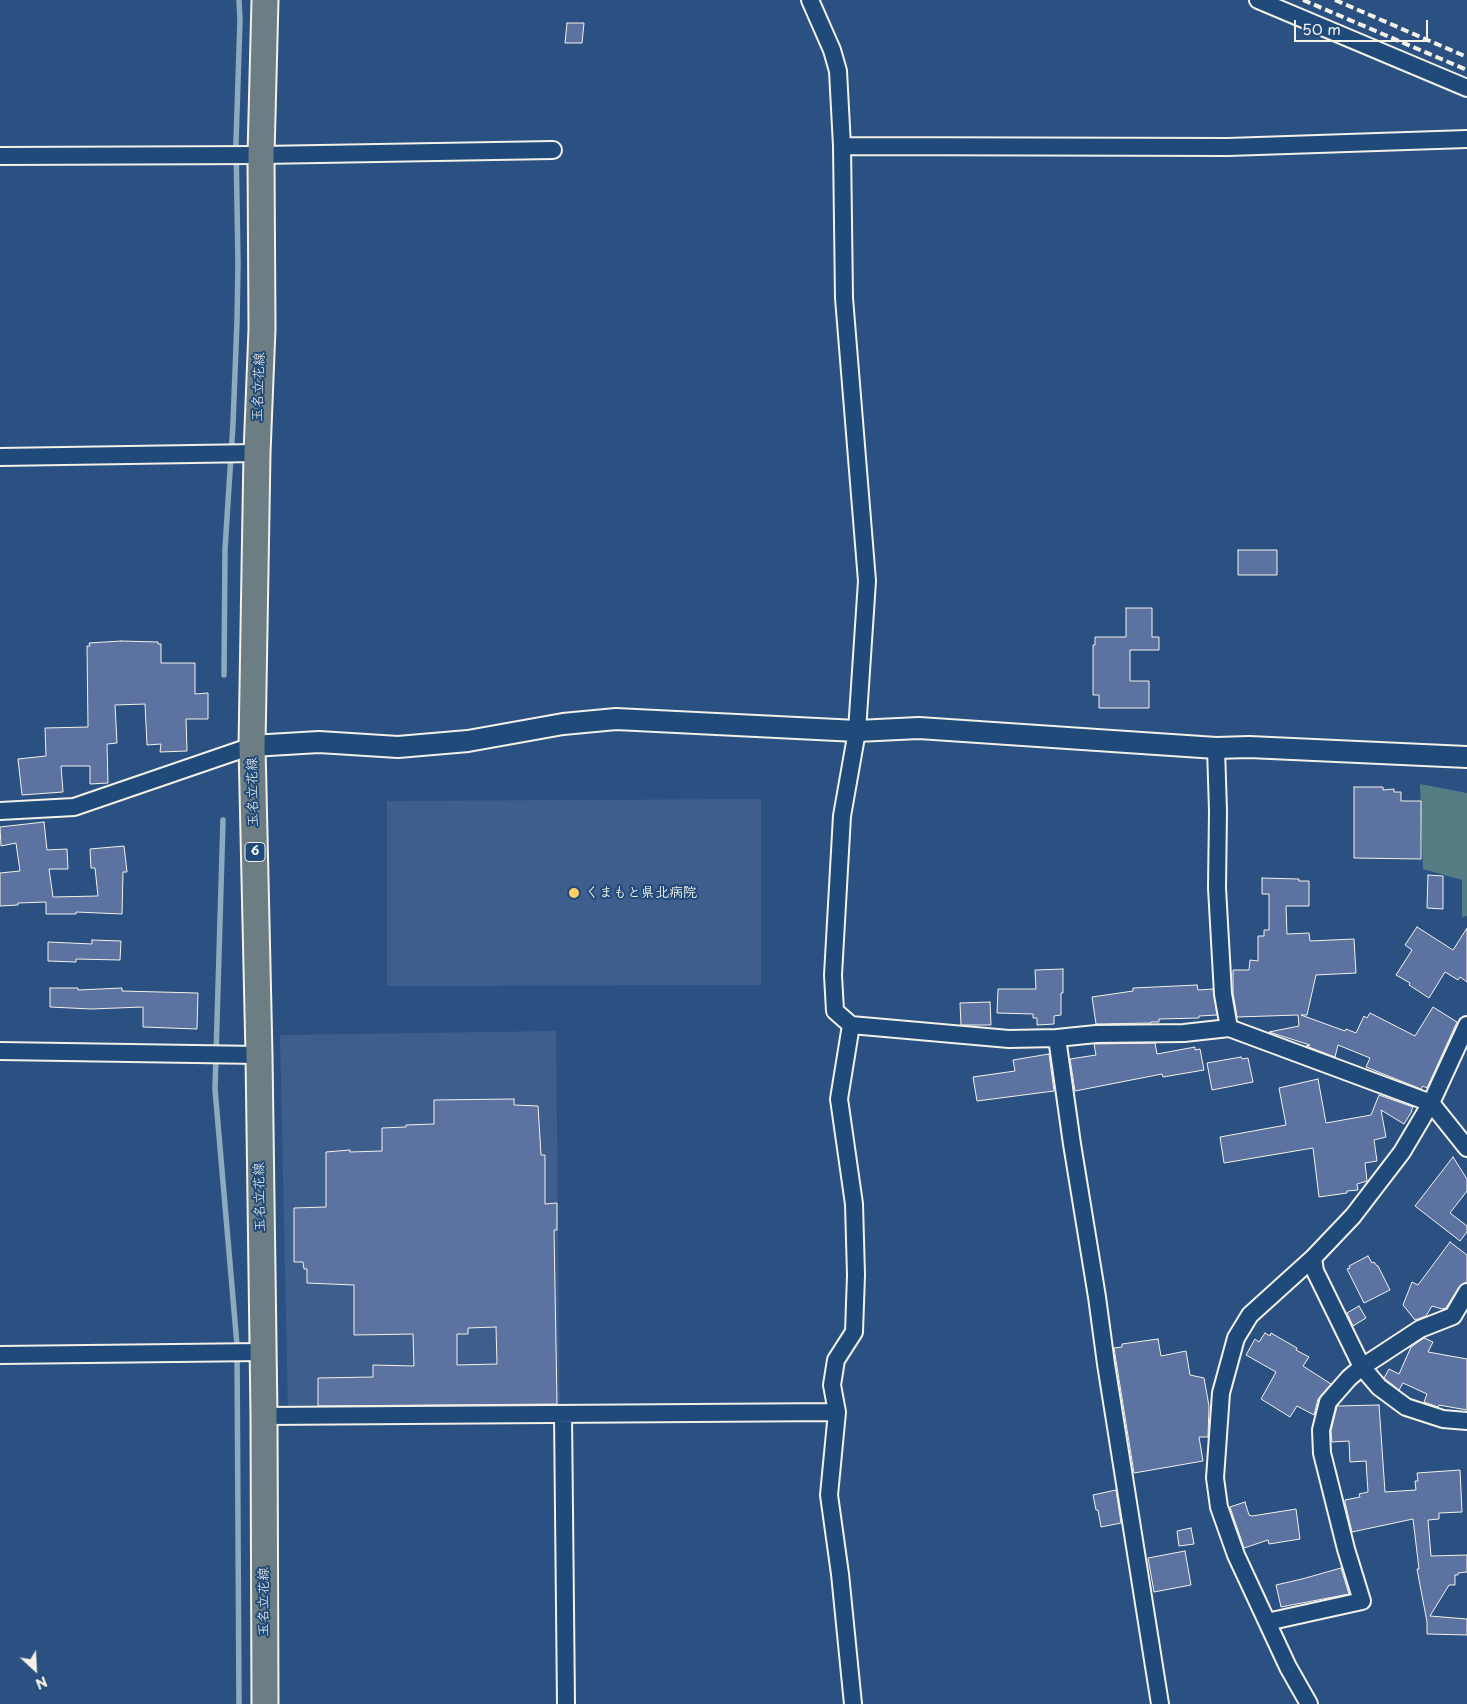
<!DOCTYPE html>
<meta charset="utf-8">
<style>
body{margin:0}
#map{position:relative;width:1467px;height:1704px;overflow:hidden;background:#2b5182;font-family:"Playpen Sans",sans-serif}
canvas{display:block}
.north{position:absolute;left:10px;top:1644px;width:50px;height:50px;-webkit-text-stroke:4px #1f4a7a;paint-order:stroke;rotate:155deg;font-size:14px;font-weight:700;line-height:20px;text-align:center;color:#f4f1e8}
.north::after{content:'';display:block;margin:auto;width:18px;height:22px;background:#f4f1e8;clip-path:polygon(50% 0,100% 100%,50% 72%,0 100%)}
.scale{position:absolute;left:1294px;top:20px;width:134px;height:22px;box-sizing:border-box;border:2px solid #f4f1e8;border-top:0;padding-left:6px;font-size:15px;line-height:18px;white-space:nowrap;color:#f4f1e8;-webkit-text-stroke:4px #1f4a7a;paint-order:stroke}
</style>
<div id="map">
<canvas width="1467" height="1704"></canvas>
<div class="north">N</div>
<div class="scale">50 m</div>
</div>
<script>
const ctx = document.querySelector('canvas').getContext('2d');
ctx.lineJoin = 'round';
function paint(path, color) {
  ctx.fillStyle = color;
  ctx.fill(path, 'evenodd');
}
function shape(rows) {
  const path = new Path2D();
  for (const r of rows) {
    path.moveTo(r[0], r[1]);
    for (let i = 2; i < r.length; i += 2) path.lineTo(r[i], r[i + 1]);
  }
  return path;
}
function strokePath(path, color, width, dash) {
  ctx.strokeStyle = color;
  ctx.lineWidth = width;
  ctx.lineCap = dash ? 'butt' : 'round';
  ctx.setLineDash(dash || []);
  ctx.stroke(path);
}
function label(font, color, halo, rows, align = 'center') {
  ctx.font = font + ' "Playpen Sans","Klee One",sans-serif';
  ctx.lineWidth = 4;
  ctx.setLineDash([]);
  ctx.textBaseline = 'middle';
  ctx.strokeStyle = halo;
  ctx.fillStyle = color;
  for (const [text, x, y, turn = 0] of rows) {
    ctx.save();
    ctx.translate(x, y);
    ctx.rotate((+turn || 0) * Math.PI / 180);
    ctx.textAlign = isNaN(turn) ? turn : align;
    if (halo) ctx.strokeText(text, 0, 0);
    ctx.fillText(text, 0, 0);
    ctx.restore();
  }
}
paint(shape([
 [761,799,761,985,387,986,387,801],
 [556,1031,560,1413,288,1411,280,1035]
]), '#3e5e8d');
paint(shape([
 [1420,784,1467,793,1467,916,1462,917,1462,880,1423,869]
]), '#557d84');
strokePath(shape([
 [224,675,225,549,233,424,237,321,238,264,236,142,240,20,239,0],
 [223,820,215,1089,237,1345,239,1704]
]), '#8cabbd', 5.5);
const building = shape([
 [567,23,584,23,582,43,565,43,567,23],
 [1238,550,1277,550,1277,575,1238,575,1238,550],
 [1126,608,1152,608,1152,637,1159,637,1159,650,1130,650,1130,681,1149,681,1149,708,1099,708,1099,695,1093,695,1093,645,1095,645,1095,637,1126,637,1126,608],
 [121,641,158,642,158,644,161,644,161,663,195,663,195,694,208,693,208,719,186,719,187,751,160,752,161,744,147,745,145,704,115,705,117,743,107,744,108,783,90,784,90,766,61,766,63,792,22,795,18,759,46,756,45,728,88,727,87,646,90,646,89,643,121,641],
 [1354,787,1383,787,1383,790,1394,789,1394,792,1401,792,1401,801,1421,801,1421,859,1354,858,1354,787],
 [44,822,47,850,67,849,68,869,49,869,53,897,98,896,95,868,91,868,90,849,124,846,127,872,123,872,122,914,76,912,76,914,46,914,46,902,18,903,18,905,0,906,0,873,20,871,16,843,1,846,0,827,44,822],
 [1428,875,1443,876,1443,909,1427,908,1428,875],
 [1262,878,1299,879,1299,881,1309,881,1309,906,1286,906,1287,934,1309,933,1310,941,1354,939,1356,973,1316,975,1307,1015,1301,1015,1345,1031,1346,1029,1356,1033,1364,1016,1367,1018,1370,1013,1415,1036,1433,1007,1457,1022,1427,1088,1423,1086,1421,1089,1366,1067,1370,1058,1338,1045,1335,1057,1306,1046,1310,1045,1269,1032,1299,1026,1298,1015,1237,1017,1233,993,1233,970,1249,970,1250,960,1258,961,1258,936,1264,936,1264,930,1269,930,1269,894,1262,894,1262,878],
 [1417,927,1453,950,1467,928,1467,982,1460,977,1458,980,1445,972,1429,998,1409,985,1410,983,1396,975,1412,950,1405,945,1417,927],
 [92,940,121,941,120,960,76,959,76,962,48,961,48,942,92,944,92,940],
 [1063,969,1063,993,1061,993,1061,1015,1054,1016,1054,1024,1037,1025,1037,1018,1033,1018,1033,1014,997,1013,998,989,1036,989,1035,970,1063,969],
 [1197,985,1198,990,1213,989,1217,1015,1199,1016,1199,1018,1159,1019,1159,1022,1151,1022,1151,1023,1096,1024,1092,997,1133,991,1133,988,1197,985],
 [50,988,78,988,78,990,122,988,122,991,198,993,197,1029,143,1027,143,1007,91,1009,50,1007,50,988],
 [990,1002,991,1025,961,1025,960,1003,990,1002],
 [1155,1043,1157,1054,1195,1047,1195,1050,1200,1049,1204,1070,1163,1077,1162,1074,1075,1091,1070,1059,1096,1055,1094,1044,1155,1043],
 [1049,1054,1054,1091,977,1101,973,1077,1015,1071,1013,1060,1049,1054],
 [1241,1057,1242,1059,1248,1058,1253,1082,1212,1090,1207,1063,1241,1057],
 [1318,1079,1326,1123,1371,1115,1379,1095,1413,1107,1411,1111,1412,1111,1404,1124,1381,1110,1386,1137,1374,1140,1377,1161,1365,1163,1367,1181,1357,1184,1358,1190,1347,1191,1347,1193,1319,1197,1313,1148,1224,1163,1220,1137,1286,1125,1279,1088,1318,1079],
 [514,1099,514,1105,538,1106,541,1155,545,1155,545,1204,557,1203,557,1230,554,1230,557,1404,318,1406,318,1378,373,1377,373,1365,414,1366,413,1334,354,1335,354,1285,307,1283,307,1269,304,1269,303,1262,294,1262,294,1208,326,1207,326,1152,350,1150,350,1152,382,1151,382,1128,406,1127,406,1125,434,1124,434,1100,514,1099],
 [496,1327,497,1364,457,1365,457,1334,468,1334,468,1328,496,1327],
 [1453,1157,1467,1179,1467,1191,1450,1213,1467,1226,1467,1232,1460,1241,1415,1206,1453,1157],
 [1450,1242,1467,1255,1467,1282,1459,1287,1446,1308,1442,1309,1432,1306,1426,1316,1415,1320,1403,1305,1412,1282,1418,1285,1450,1242],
 [1368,1256,1372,1263,1374,1262,1377,1266,1378,1266,1390,1290,1364,1303,1347,1269,1350,1268,1349,1266,1368,1256],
 [1359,1306,1366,1318,1353,1326,1347,1313,1359,1306],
 [1265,1333,1270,1336,1271,1333,1297,1348,1296,1350,1309,1357,1303,1366,1331,1384,1318,1399,1314,1415,1297,1406,1290,1417,1261,1399,1276,1372,1246,1355,1255,1339,1259,1342,1265,1333],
 [1424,1338,1433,1342,1428,1352,1467,1359,1467,1410,1439,1405,1438,1407,1424,1402,1427,1394,1403,1383,1399,1390,1384,1378,1389,1369,1399,1374,1411,1347,1424,1338],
 [1158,1339,1161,1356,1186,1351,1190,1375,1204,1378,1209,1406,1208,1437,1199,1437,1203,1461,1134,1473,1114,1348,1122,1347,1122,1344,1158,1339],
 [1379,1405,1385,1492,1416,1490,1415,1481,1418,1481,1417,1473,1460,1470,1462,1512,1439,1513,1439,1519,1428,1520,1431,1556,1467,1555,1467,1572,1458,1573,1458,1575,1455,1575,1455,1585,1449,1585,1430,1616,1467,1619,1467,1635,1427,1634,1427,1622,1417,1569,1419,1569,1413,1519,1352,1532,1345,1502,1345,1500,1360,1497,1359,1494,1368,1492,1366,1461,1350,1462,1349,1441,1332,1442,1331,1431,1337,1406,1379,1405],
 [1116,1490,1121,1523,1101,1527,1098,1510,1096,1510,1093,1495,1116,1490],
 [1245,1502,1249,1515,1252,1516,1296,1509,1300,1539,1269,1544,1268,1540,1244,1548,1230,1507,1245,1502],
 [1191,1528,1194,1544,1179,1546,1177,1531,1191,1528],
 [1185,1551,1191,1585,1154,1592,1148,1558,1185,1551],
 [1341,1568,1349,1594,1281,1607,1276,1585,1302,1579,1341,1568]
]);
paint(building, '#5c72a1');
strokePath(building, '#f4f1e8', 1);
const minor = shape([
 [810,0,832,50,838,71,842,146,844,298,867,581,857,731,842,816,833,975,835,1011,851,1025,1009,1039,1057,1038,1096,1034,1184,1033,1229,1028,1431,1103,1467,1148],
 [1258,0,1467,88],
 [842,146,1228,147,1467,139],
 [0,156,261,155,553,150],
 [0,457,257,453],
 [1216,748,1218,811,1217,888,1223,994,1229,1028],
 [0,811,74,807,252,746],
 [851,1025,839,1099,854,1204,856,1275,854,1332,836,1360,832,1385,837,1412,829,1495,840,1574,853,1704],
 [1057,1038,1072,1144,1097,1297,1106,1364,1160,1704],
 [0,1051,259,1055],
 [1313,1258,1315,1271,1362,1367,1379,1387,1406,1407,1443,1419,1467,1421],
 [0,1355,262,1352],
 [563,1414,566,1704],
 [264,1416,837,1412],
 [1267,1622,1362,1601,1346,1549,1322,1453,1321,1430,1328,1402,1349,1378,1362,1367,1420,1329,1453,1316,1467,1292],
 [1309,1704,1288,1667,1236,1555,1219,1507,1215,1478,1221,1393,1236,1338,1250,1315,1313,1258,1353,1216,1402,1152,1431,1103,1467,1025]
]);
const tertiary = shape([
 [252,746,319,742,398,747,468,741,563,724,616,719,857,731,919,728,1216,748,1249,747,1467,757]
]);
const primary = shape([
 [265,1704,264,1416,259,1055,252,746,257,453,262,329,261,155,265,0]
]);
strokePath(minor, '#f4f1e8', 20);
strokePath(tertiary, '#f4f1e8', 24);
strokePath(primary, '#f4f1e8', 29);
strokePath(minor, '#1f4a7a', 16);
strokePath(tertiary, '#1f4a7a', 20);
strokePath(primary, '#6c7e84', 25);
strokePath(shape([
 [1303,0,1467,70],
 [1335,0,1467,57]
]), '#f4f1e8', 4, [8, 4]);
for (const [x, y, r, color] of [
 [574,893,6,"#ffd166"]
]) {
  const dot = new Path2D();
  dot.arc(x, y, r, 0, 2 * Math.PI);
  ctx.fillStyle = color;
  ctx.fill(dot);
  strokePath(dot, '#1f4a7a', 2);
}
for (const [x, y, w] of [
 [255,852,20]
]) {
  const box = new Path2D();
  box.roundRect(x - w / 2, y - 9.5, w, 19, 4);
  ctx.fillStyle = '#1f4a7a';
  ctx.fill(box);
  strokePath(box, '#f4f1e8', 1);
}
label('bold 12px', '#f4f1e8', null, [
 ["6",255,852]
]);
label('14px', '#f4f1e8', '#1f4a7a', [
 ["玉名立花線",259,387,-88],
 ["玉名立花線",253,792,-91],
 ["玉名立花線",260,1197,-91],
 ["玉名立花線",264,1602,-90]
]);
label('bold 14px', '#f4f1e8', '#1f4a7a', [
 ["くまもと県北病院",585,893]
], 'left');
</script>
